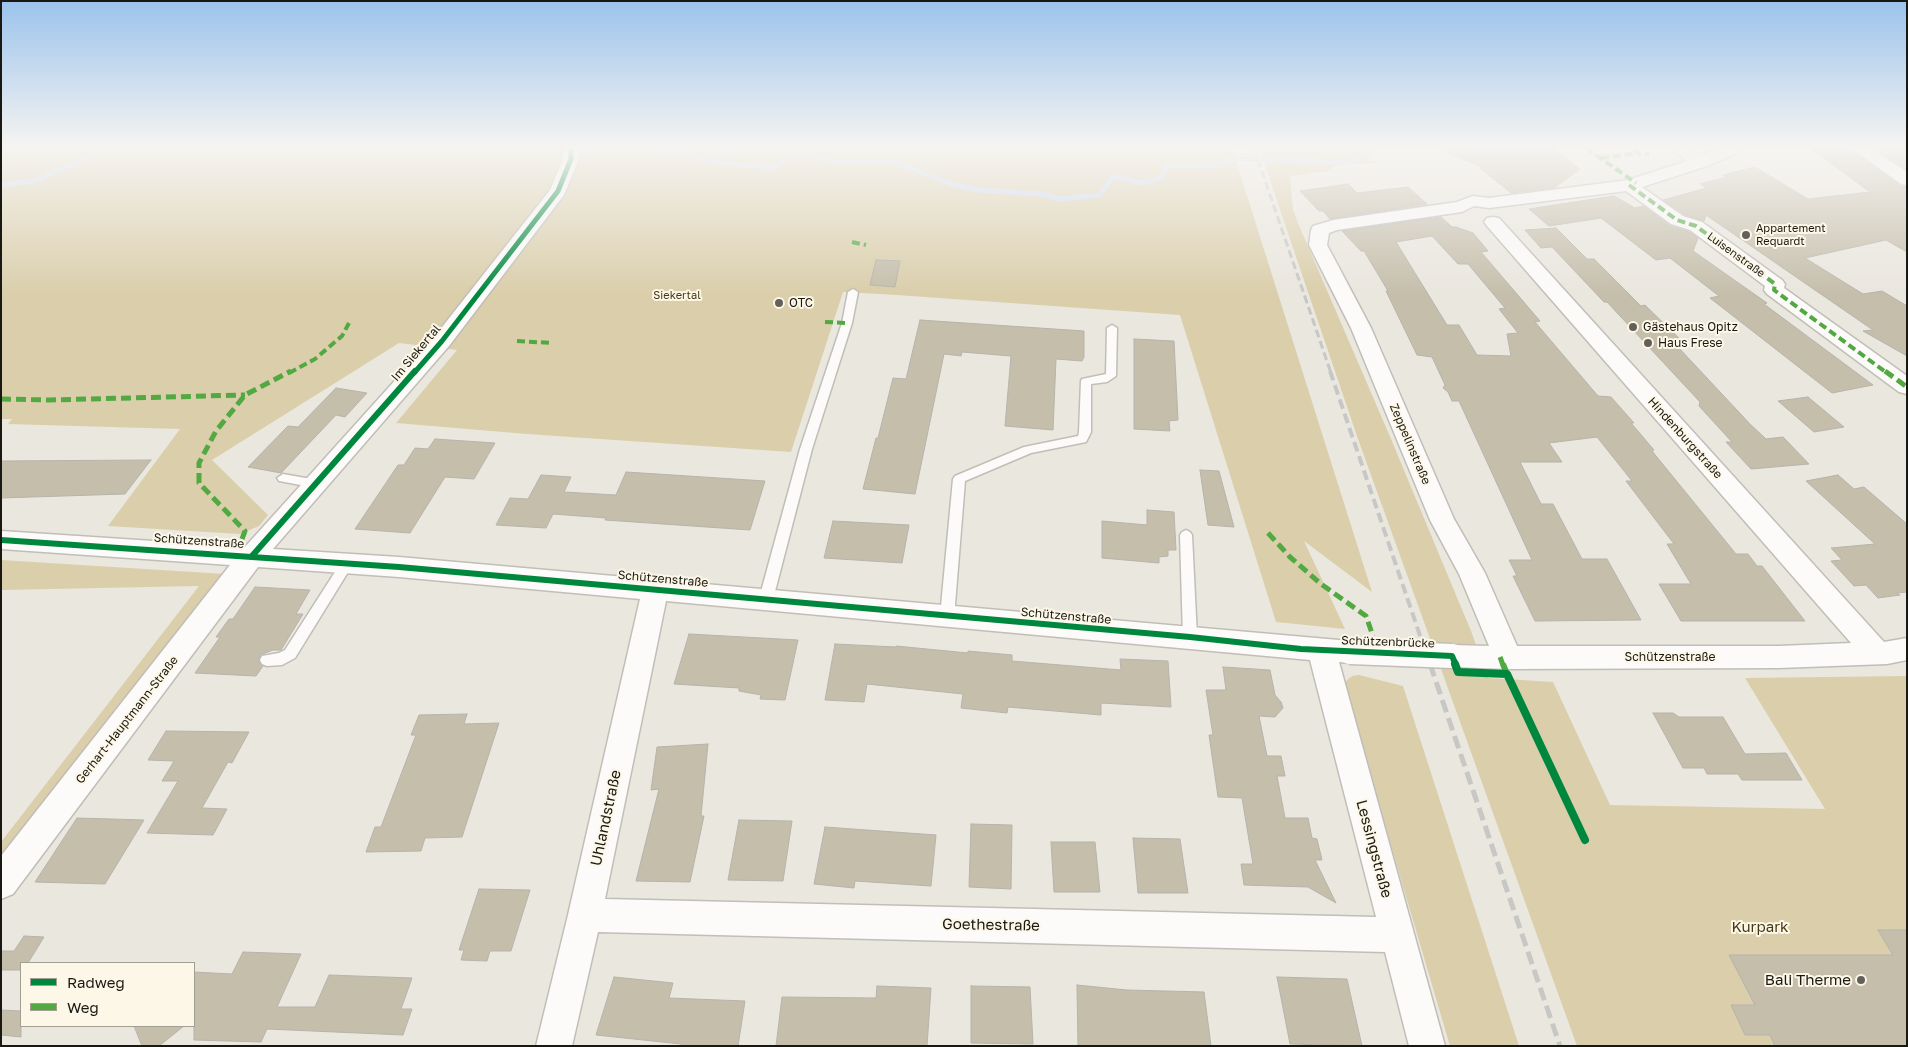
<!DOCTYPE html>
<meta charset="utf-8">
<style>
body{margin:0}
#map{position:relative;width:1908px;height:1047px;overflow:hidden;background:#eae7df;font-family:"Golos Text",sans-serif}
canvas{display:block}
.frame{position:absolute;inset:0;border:2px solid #1a1813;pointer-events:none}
.legend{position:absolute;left:20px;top:962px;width:175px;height:65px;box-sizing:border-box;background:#fcf7e7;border:1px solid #a29e92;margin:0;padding:6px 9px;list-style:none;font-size:15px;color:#1a1813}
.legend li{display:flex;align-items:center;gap:10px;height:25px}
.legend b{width:25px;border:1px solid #a29e92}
</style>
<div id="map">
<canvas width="1908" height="1047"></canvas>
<div class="frame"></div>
<ul class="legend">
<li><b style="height:6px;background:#00873e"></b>Radweg</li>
<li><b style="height:6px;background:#52a942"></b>Weg</li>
</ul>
</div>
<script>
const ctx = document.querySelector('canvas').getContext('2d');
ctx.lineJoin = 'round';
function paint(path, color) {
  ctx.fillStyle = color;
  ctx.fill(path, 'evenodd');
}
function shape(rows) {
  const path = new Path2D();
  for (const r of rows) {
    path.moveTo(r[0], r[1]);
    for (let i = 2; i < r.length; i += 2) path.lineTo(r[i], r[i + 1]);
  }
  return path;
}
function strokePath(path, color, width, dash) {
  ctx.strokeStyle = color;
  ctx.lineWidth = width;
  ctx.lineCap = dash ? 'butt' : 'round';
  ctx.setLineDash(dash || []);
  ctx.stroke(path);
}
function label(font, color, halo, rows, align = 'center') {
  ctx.font = font + ' "Golos Text",sans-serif';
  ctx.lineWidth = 4;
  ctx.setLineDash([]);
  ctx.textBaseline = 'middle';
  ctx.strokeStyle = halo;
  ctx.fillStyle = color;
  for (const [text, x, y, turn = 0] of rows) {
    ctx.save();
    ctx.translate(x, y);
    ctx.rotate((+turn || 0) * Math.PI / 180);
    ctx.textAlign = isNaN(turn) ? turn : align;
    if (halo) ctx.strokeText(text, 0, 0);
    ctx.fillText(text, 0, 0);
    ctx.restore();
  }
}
paint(shape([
 [1,148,1232,148,1372,592,1304,541,1345,629,1276,622,1180,315,897,295,843,292,791,452,527,434,396,423,457,350,399,343,212,460,268,515,259,526,240,534,108,526,180,429,8,424,12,419,1,419],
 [1259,148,1375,148,1366,160,1383,163,1336,165,1328,171,1290,176,1293,209,1298,223,1391,439,1471,631,1488,678,1553,682,1610,805,1825,809,1745,678,1907,676,1907,1046,1577,1046,1358,439],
 [1,560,225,574,1,869,1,842,199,586,1,590],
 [1359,675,1403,686,1519,1046,1450,1046,1345,689,1346,681,1352,676]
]), '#daceab');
paint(shape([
 [683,148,727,148,723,158]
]), '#c8d9f3');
strokePath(shape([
 [664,148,721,163,774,168,789,154,807,153,834,162,894,162,954,185,978,190,1041,194,1059,199,1099,195,1113,177,1143,183,1163,177,1165,166,1209,166,1236,159,1350,162,1362,158,1370,148],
 [1,185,35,181,73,164,99,148]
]), '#c8d9f3', 5);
const building = shape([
 [1436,148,1551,148,1580,169,1554,188,1511,193,1480,168,1484,168,1436,148],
 [1810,148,1849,148,1900,186,1907,187,1907,252,1886,240,1805,258,1863,294,1882,291,1907,306,1907,356,1863,331,1873,330,1706,215,1704,221,1684,214,1663,200,1707,188,1700,184,1727,177,1723,175,1755,167,1808,199,1870,192,1810,148],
 [1873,148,1907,148,1907,170,1873,148],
 [1348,184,1357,193,1408,187,1427,204,1330,219,1323,211,1319,211,1300,191,1348,184],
 [1614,196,1635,208,1643,206,1670,226,1689,232,1698,238,1693,251,1767,303,1764,304,1873,385,1832,393,1710,298,1719,296,1670,258,1656,260,1601,218,1549,226,1529,209,1614,196],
 [1441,217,1452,227,1456,227,1473,233,1488,251,1481,252,1540,321,1535,322,1598,396,1611,397,1634,423,1631,423,1654,450,1652,451,1736,554,1748,554,1757,566,1762,566,1805,621,1681,621,1659,584,1691,584,1667,544,1674,544,1626,481,1632,481,1597,437,1549,443,1562,462,1520,462,1541,504,1553,504,1582,559,1607,559,1641,620,1535,621,1513,576,1517,576,1509,560,1532,560,1459,401,1452,401,1448,392,1443,388,1445,385,1432,357,1417,355,1386,291,1388,291,1364,251,1361,251,1342,231,1441,217],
 [1432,236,1458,264,1468,264,1505,308,1499,309,1518,333,1507,334,1511,356,1477,355,1459,325,1447,325,1396,242,1432,236],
 [1556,228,1587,259,1594,259,1641,306,1645,305,1687,346,1678,347,1750,424,1766,439,1783,437,1809,464,1751,469,1726,442,1732,442,1699,406,1700,402,1607,302,1604,302,1552,247,1541,248,1525,230,1556,228],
 [876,260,900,261,895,287,870,285,876,260],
 [920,320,1084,331,1084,357,1082,361,1056,359,1053,430,1005,426,1011,356,962,352,961,356,944,354,915,494,863,489,876,438,878,438,893,378,906,379,920,320],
 [1134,339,1174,341,1178,420,1169,421,1170,431,1134,429,1134,339],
 [336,388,367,393,345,417,336,415,281,473,248,467,288,426,298,427,336,388],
 [1808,397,1844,427,1814,432,1778,401,1808,397],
 [435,439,495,443,474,479,445,477,410,533,355,529,398,465,404,465,415,448,428,449,435,439],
 [151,460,125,494,1,498,1,461,151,460],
 [1200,470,1219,471,1234,527,1208,525,1200,470],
 [626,472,765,481,750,530,605,520,606,518,553,514,546,528,496,525,510,498,528,499,541,475,571,477,564,492,616,495,626,472],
 [1838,475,1854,489,1864,487,1907,524,1907,592,1897,593,1900,595,1878,598,1866,585,1854,586,1831,561,1842,560,1831,548,1875,544,1806,481,1838,475],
 [1147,510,1174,512,1176,550,1168,550,1168,556,1159,557,1159,563,1102,558,1102,521,1147,525,1147,510],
 [833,521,909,525,902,563,824,558,833,521],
 [255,587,310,590,296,614,303,614,281,650,273,650,260,655,258,661,263,666,256,676,195,673,220,637,216,637,229,619,233,619,255,587],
 [689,634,798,640,785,700,760,699,761,695,739,691,739,688,674,684,689,634],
 [835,644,896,647,896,646,968,653,968,651,1012,655,1012,661,1121,670,1120,659,1168,661,1171,707,1101,703,1101,715,1008,707,1007,713,961,708,963,694,867,684,864,702,825,700,835,644],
 [1223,667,1270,670,1275,695,1281,702,1283,708,1275,717,1259,716,1267,756,1281,756,1285,776,1277,776,1285,818,1308,818,1312,838,1317,839,1322,860,1315,860,1336,903,1308,887,1244,885,1241,864,1253,864,1242,798,1218,797,1209,735,1213,735,1206,690,1226,690,1223,667],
 [1653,713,1673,713,1679,717,1723,717,1745,754,1786,753,1802,780,1742,780,1738,774,1707,774,1704,768,1683,768,1653,713],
 [467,714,464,724,499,723,462,837,425,838,421,851,366,852,375,827,381,827,416,735,411,735,419,715,467,714],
 [166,731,249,732,232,763,228,762,202,808,227,809,213,835,147,833,178,781,162,781,174,761,148,760,166,731],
 [708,744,701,816,704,816,690,882,636,881,659,789,651,790,657,747,708,744],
 [77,818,144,820,105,884,35,882,77,818],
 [739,820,792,821,783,881,728,880,739,820],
 [971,824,1012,825,1011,889,969,887,971,824],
 [825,827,936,835,931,886,855,881,854,888,814,884,825,827],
 [1133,838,1180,839,1188,893,1138,893,1133,838],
 [1051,842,1095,842,1100,892,1054,892,1051,842],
 [479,889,530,890,511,951,490,951,487,961,461,960,464,950,459,950,479,889],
 [1878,930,1907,930,1907,1046,1775,1046,1770,1035,1745,1035,1731,1005,1755,1005,1729,955,1893,955,1878,930],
 [24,936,44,937,28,963,21,963,21,970,1,970,1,951,14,951,24,936],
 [243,952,301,954,277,1007,315,1007,329,975,412,978,401,1009,412,1009,403,1035,267,1029,261,1042,194,1040,194,972,232,974,243,952],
 [614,977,673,983,669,998,745,1001,738,1046,681,1046,681,1044,596,1035,614,977],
 [1277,977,1347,979,1362,1046,1290,1044,1277,977],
 [1077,985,1127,990,1204,992,1211,1046,1078,1046,1077,985],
 [877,986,931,988,927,1046,776,1046,782,997,876,998,877,986],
 [971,986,1030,987,1033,1044,971,1043,971,986],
 [1,1010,21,1011,21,1037,1,1035,1,1010],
 [134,1026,184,1026,159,1046,142,1046,134,1026]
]);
paint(building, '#c5beab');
strokePath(building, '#b6b3ad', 1);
const service = shape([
 [853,289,858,292,852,323,812,449,773,599,771,603,766,604,761,603,759,599,800,449,842,323,848,292,853,289],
 [1112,325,1117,328,1116,376,1107,382,1091,384,1091,432,1086,442,1031,453,965,481,954,617,952,621,947,622,942,621,940,617,953,479,955,476,1024,447,1078,436,1079,432,1081,381,1082,379,1106,374,1107,328,1112,325],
 [283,474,317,480,323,484,317,488,279,481,277,478,283,474],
 [1186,530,1190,532,1192,535,1197,637,1195,641,1190,643,1185,641,1183,637,1180,535,1182,532,1186,530],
 [347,559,352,561,353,564,295,658,282,665,267,666,262,664,260,660,262,656,279,653,285,650,342,561,347,559]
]);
const minor = shape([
 [563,148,579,148,579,159,564,195,449,346,273,549,399,557,1350,641,1360,644,1364,652,1360,660,1350,663,1339,662,1445,1046,1409,1046,1385,952,598,932,572,1046,536,1046,568,915,640,599,399,577,258,567,13,894,1,899,1,856,230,565,1,549,1,531,245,547,435,336,550,190,563,159,563,148],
 [666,601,1310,660,1376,917,605,899,666,601],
 [1670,148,1689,148,1701,155,1720,148,1742,148,1740,152,1707,166,1642,187,1683,216,1702,222,1782,280,1785,284,1784,288,1907,376,1907,394,1899,392,1767,294,1764,290,1765,286,1690,230,1671,224,1626,191,1489,208,1474,206,1462,212,1337,230,1329,233,1327,245,1371,328,1454,519,1485,573,1517,646,1779,646,1851,643,1487,226,1484,222,1487,218,1493,217,1499,218,1884,642,1907,638,1907,660,1887,664,1779,668,1508,669,1452,667,1442,664,1438,656,1442,648,1452,645,1489,646,1459,574,1430,520,1351,328,1309,245,1311,230,1313,226,1333,220,1457,202,1473,196,1489,198,1628,180,1687,161,1670,148],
 [1851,148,1870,148,1907,172,1907,185,1901,184,1851,148]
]);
strokePath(service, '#c0beb7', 3);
strokePath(minor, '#c0beb7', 3);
paint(service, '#fcfbfa');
paint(minor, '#fcfbfa');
strokePath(shape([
 [1254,148,1331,373]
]), '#c7c7c5', 3, [8, 4]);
strokePath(shape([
 [1330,371,1430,665]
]), '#c7c7c5', 4, [10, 5]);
strokePath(shape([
 [1430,664,1560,1046]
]), '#c7c7c5', 5, [13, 6]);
const minorBridge = shape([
 [1350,652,1452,656]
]);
strokePath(minorBridge, '#c0beb7', 27, []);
strokePath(minorBridge, '#fcfbfa', 24);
strokePath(shape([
 [1586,148,1636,183],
 [1634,150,1640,154,1649,154],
 [1601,158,1636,153],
 [1629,185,1677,220,1696,226,1775,284,1774,290,1887,373],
 [852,242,866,245],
 [825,322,847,323],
 [517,341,552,343],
 [289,373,315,359,342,336,349,323]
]), '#52a942', 4, [8, 4]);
strokePath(shape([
 [1885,371,1907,387],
 [1,399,49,400,245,395],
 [1268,533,1290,557,1321,584,1366,616,1373,636],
 [242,539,245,531,199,483,199,463,216,431,245,395,291,371],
 [1500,657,1503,665]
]), '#52a942', 5, [10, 5]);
strokePath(shape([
 [1503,664,1508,677]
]), '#52a942', 6, [13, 6]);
strokePath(shape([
 [414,373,442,341,558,191,571,159,571,148]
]), '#00873e', 5);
strokePath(shape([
 [1,540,399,567,1190,637,1301,649,1452,656,1456,665],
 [252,556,415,371]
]), '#00873e', 6);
strokePath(shape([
 [1455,664,1458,672,1507,674,1585,840]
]), '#00873e', 8);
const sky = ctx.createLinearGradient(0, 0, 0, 294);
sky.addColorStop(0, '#9bc3ec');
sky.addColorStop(0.5, '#f6f4f1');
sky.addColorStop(1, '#f6f4f100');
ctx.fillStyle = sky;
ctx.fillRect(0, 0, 1908, 294);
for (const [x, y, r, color] of [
 [1746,235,5,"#63605a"],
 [779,303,5,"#63605a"],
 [1633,327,5,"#63605a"],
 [1648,343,5,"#63605a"],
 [1861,980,5,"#63605a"]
]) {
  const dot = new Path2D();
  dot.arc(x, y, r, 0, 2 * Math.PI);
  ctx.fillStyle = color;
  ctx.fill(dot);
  strokePath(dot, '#fcf7e7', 2);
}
label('11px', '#1a1813', '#fcf7e7', [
 ["Appartement",1756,229],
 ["Requardt",1756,242]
], 'left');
label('11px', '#1a1813', '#fcf7e7', [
 ["Luisenstraße",1736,255,36]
]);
label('11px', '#453915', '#fcf7e7', [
 ["Siekertal",677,296]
]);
label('12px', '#1a1813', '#fcf7e7', [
 ["OTC",789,303],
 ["Gästehaus Opitz",1643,327],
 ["Haus Frese",1658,343]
], 'left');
label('12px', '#1a1813', '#fcf7e7', [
 ["Im Siekertal",416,353,-50],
 ["Hindenburgstraße",1685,438,48],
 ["Zeppelinstraße",1410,444,67],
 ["Schützenstraße",199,541,4],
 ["Schützenstraße",663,579,5],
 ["Schützenstraße",1066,616,5],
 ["Schützenbrücke",1388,642,2],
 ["Schützenstraße",1670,657],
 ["Gerhart-Hauptmann-Straße",127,720,-52]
]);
label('15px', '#1a1813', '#fcf7e7', [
 ["Uhlandstraße",606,818,-78],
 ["Lessingstraße",1374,849,75],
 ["Goethestraße",991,925,1]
]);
label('15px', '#453915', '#fcf7e7', [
 ["Kurpark",1760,927]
]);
label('15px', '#1a1813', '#fcf7e7', [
 ["Bali Therme",1851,980]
], 'right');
</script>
